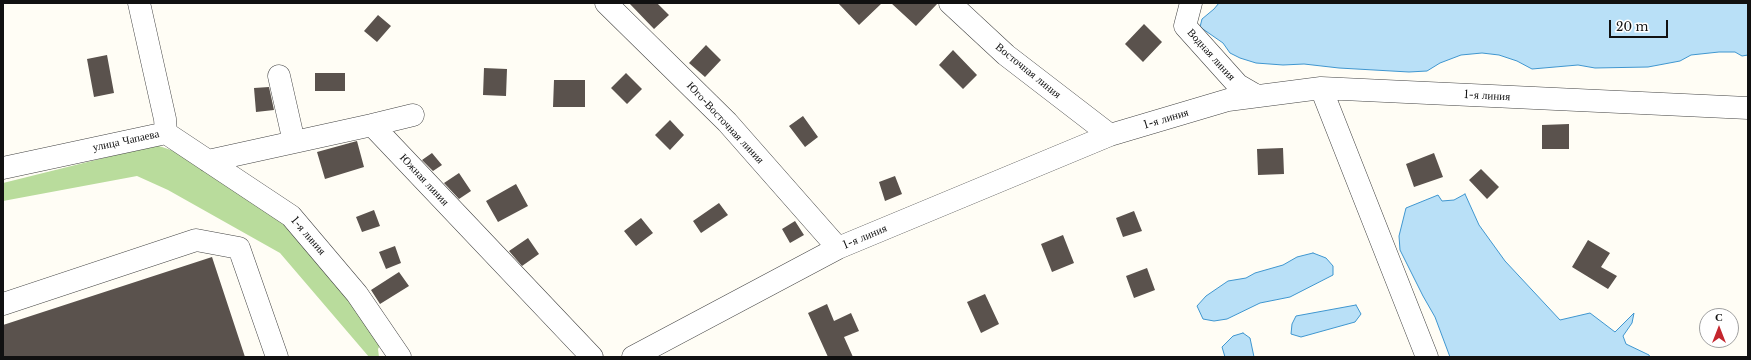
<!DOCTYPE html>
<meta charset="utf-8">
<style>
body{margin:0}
#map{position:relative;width:1751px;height:360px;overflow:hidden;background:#fffdf5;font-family:"Libre Baskerville",serif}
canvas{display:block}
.frame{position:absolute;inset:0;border:4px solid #111;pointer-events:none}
.north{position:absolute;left:1699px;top:308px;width:40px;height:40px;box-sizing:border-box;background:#fff;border:1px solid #a0a0a0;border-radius:50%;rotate:0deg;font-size:11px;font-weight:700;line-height:16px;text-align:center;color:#111}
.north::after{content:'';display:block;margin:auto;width:14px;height:18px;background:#c4262e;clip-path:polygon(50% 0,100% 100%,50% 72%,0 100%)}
.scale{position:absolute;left:1609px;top:20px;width:59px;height:18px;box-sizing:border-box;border:2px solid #111;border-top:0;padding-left:5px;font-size:12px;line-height:14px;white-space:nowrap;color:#111;-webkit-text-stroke:3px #fff;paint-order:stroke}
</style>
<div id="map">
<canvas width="1751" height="360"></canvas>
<div class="frame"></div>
<div class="north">С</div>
<div class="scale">20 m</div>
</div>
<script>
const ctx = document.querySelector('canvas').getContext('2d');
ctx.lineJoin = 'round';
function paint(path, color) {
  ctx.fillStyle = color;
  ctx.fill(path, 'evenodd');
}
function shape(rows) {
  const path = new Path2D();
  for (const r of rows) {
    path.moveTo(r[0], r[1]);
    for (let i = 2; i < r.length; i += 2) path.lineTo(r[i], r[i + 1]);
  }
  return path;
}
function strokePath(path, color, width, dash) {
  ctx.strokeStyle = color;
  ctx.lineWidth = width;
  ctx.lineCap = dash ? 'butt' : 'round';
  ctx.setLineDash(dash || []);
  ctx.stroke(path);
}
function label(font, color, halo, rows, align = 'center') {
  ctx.font = font + ' "Libre Baskerville",serif';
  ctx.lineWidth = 4;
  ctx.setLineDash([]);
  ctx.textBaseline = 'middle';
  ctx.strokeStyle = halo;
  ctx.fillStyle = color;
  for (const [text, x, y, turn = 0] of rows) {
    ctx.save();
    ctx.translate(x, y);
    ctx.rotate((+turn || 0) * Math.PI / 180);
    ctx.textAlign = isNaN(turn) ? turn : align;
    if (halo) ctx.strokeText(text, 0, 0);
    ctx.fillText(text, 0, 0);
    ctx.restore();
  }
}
paint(shape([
 [156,145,174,151,287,218,383,339,378,349,379,357,369,357,280,253,168,190,137,176,3,201,3,183]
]), '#b9dc9c');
const water = shape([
 [1219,3,1748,3,1748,55,1742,56,1735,52,1719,52,1691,55,1680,61,1648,67,1595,68,1578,65,1532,69,1517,61,1499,55,1482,53,1461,55,1440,63,1427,71,1409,72,1339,68,1304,64,1283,65,1256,63,1240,58,1230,53,1223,43,1200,27,1202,19,1214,9,1219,3],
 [1465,194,1479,225,1505,261,1560,320,1590,313,1615,332,1634,313,1632,323,1623,336,1626,344,1649,355,1650,357,1450,357,1435,317,1423,296,1400,250,1399,236,1406,208,1438,195,1442,201,1454,200,1465,194],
 [1313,253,1326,258,1333,266,1333,275,1290,297,1260,303,1227,319,1214,321,1203,319,1197,306,1206,296,1228,281,1246,278,1255,273,1283,265,1297,257,1313,253],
 [1356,305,1361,314,1355,322,1301,337,1291,334,1292,324,1296,316,1356,305],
 [1243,333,1250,338,1254,357,1225,357,1222,347,1233,336,1243,333]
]);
paint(water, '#b9e0f7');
strokePath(water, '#3f96cf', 1);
paint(shape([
 [629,3,657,3,669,15,654,29],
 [838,3,882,3,859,25],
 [891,3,938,3,916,26],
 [378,15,391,26,377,42,364,31],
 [1144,24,1162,42,1143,62,1125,44],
 [706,45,721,60,705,77,689,63],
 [953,50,977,75,963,89,939,65],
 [107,55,114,93,94,97,87,59],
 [484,68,507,69,506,96,483,95],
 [315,73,345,73,345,91,315,91],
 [626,73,642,89,627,104,611,88],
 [554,80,585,80,585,107,553,107],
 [269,87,274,110,256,112,254,88],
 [803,116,818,137,805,147,789,126],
 [670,120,684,135,670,150,655,135],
 [1569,124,1569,149,1542,149,1542,125],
 [357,141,364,167,325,179,317,152],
 [1283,148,1284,174,1258,175,1257,149],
 [432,153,442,165,433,171,422,160],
 [1434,153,1443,177,1414,187,1406,164],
 [1481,169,1499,187,1487,199,1469,180],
 [459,173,471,191,459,199,444,183],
 [895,176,902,194,885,201,879,182],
 [516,184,528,206,498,222,486,201],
 [719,203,728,215,701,233,693,221],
 [374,210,380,226,362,232,356,217],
 [1134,211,1142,231,1123,237,1116,218],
 [641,218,653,233,636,246,624,231],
 [795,221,804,235,790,243,782,229],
 [1063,235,1074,263,1052,272,1041,244],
 [528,238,539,254,522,266,509,251],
 [1588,240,1610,253,1601,267,1617,276,1608,289,1572,267],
 [395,246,401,263,386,269,379,252],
 [212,257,245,357,3,357,3,325],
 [1147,268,1155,290,1134,298,1126,276],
 [399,272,409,286,380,304,371,290],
 [985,294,999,324,981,333,967,302],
 [827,304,834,321,851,313,859,331,844,337,853,357,828,357,808,313]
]), '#5a524d');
const minor = shape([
 [139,3,165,119,166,133],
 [606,3,727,122,838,248],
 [950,3,1006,55,1110,135],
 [1191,3,1185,26,1238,85,1257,96],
 [279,76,294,142],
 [1321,88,1427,357],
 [372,125,413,115],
 [166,133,291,216,357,294,400,357],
 [208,161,372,125,592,357],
 [3,168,166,133],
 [3,304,196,240,239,248,277,357],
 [633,357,838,248,1110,135,1228,100,1321,88,1748,108]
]);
strokePath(minor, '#444', 23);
strokePath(minor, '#fff', 22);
label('11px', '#111', '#fff', [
 ["Водная линия",1211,55,48],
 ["Восточная линия",1028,71,39],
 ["1-я линия",1487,96,3],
 ["1-я линия",1166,119,-17],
 ["Юго-Восточная линия",725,123,47],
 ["улица Чапаева",126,141,-12],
 ["Южная линия",424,180,47],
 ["1-я линия",308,236,49],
 ["1-я линия",865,237,-23]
]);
</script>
